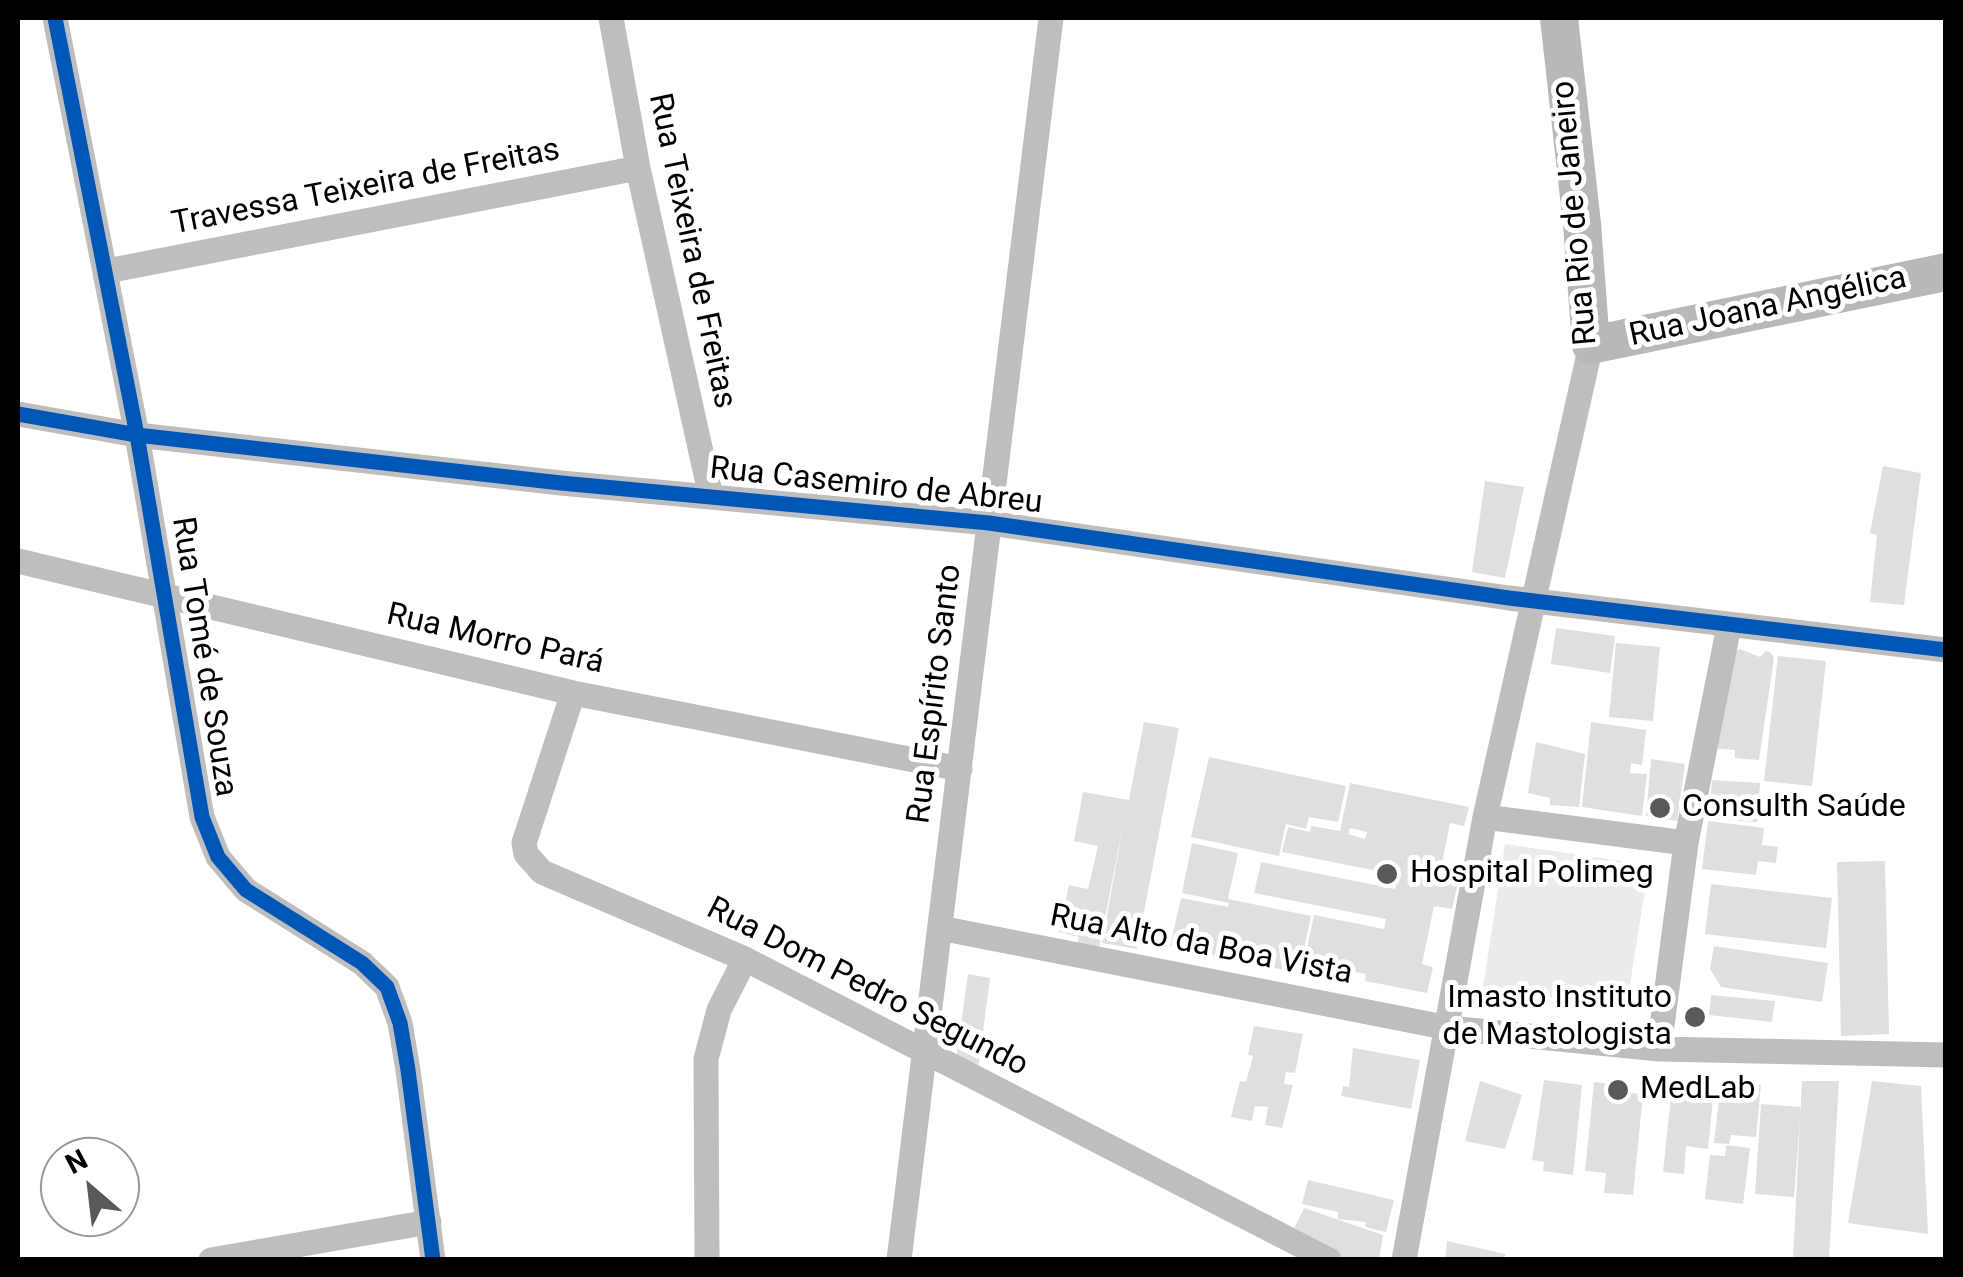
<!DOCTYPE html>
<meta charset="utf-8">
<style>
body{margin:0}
#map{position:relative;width:1963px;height:1277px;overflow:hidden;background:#fff;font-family:Roboto,sans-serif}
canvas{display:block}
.frame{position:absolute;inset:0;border:20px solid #000;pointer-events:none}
.north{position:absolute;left:40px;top:1137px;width:100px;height:100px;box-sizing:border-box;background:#fff;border:2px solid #999;border-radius:50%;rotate:332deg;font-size:28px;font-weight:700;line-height:40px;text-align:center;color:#000}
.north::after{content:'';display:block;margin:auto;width:35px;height:45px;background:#595959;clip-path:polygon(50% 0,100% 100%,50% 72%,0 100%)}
</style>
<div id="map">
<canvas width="1963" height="1277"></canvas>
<div class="frame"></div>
<div class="north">N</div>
</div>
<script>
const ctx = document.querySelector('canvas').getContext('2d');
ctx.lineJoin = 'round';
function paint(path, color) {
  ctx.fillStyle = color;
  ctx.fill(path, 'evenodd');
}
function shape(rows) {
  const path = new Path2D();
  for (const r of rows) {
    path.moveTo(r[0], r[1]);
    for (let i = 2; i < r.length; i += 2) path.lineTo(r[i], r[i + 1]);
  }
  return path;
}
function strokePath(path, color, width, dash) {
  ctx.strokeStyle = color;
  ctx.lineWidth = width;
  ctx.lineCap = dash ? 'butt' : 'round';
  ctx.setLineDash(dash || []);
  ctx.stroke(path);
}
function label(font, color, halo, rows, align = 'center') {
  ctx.font = font + ' Roboto,sans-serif';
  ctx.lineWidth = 10;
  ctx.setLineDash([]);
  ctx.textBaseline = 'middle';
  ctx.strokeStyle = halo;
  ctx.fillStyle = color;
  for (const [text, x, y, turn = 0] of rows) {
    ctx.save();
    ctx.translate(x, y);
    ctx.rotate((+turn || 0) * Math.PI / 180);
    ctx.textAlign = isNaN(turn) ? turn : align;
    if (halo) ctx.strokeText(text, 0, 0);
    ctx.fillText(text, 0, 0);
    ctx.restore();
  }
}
paint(shape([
 [1505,844,1649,865,1626,1009,1483,987]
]), '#ebebeb');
paint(shape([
 [1883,466,1921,473,1904,605,1870,602,1877,535,1870,533],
 [1485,481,1524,487,1505,578,1472,572],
 [1556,628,1615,636,1610,673,1551,664],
 [1616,643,1660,647,1653,721,1609,717],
 [1740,649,1760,657,1766,651,1770,652,1774,658,1759,760,1735,758,1735,750,1714,748,1728,655],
 [1778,656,1826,661,1812,786,1764,781],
 [1144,722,1179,728,1137,949,1102,943,1125,816,1099,948,1077,944,1079,937,1059,932,1069,885,1088,889,1098,846,1074,841,1083,792,1129,800],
 [1591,722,1646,730,1642,765,1631,763,1630,773,1647,774,1642,816,1582,807],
 [1536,742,1585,754,1579,807,1550,805,1550,798,1528,793],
 [1209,757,1346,786,1338,822,1309,817,1306,829,1286,824,1279,856,1191,837],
 [1651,759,1685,764,1677,821,1646,816],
 [1712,780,1760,783,1757,822,1709,819],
 [1350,783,1469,807,1464,826,1450,823,1439,879,1458,883,1452,909,1434,906,1422,964,1433,967,1427,993,1365,981,1366,974,1304,962,1314,915,1384,929,1386,919,1254,893,1261,862,1395,889,1398,875,1282,852,1288,827,1310,832,1311,826,1340,831],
 [1350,828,1367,832,1365,839,1348,834],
 [1708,821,1764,828,1762,845,1778,847,1776,863,1758,861,1756,875,1702,869],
 [1192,843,1238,853,1228,899,1311,916,1299,973,1170,946,1181,898,1228,907,1229,903,1182,893],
 [1885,861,1889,1034,1841,1036,1837,862],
 [1711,884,1832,898,1826,948,1705,934],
 [1714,946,1828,963,1822,1002,1721,987,1710,969],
 [968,974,990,978,978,1070,956,1059],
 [1711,995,1775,1001,1772,1022,1709,1015],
 [1254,1026,1303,1034,1295,1073,1286,1072,1284,1084,1293,1085,1282,1128,1265,1125,1268,1107,1255,1106,1252,1121,1231,1117,1240,1081,1246,1082,1253,1056,1248,1055],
 [1353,1048,1420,1060,1411,1109,1341,1096,1343,1086,1349,1087],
 [1673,1077,1692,1079,1691,1087,1714,1089,1708,1149,1686,1146,1684,1174,1663,1172],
 [1544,1080,1582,1085,1573,1175,1543,1171,1544,1162,1532,1160],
 [1480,1081,1522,1095,1505,1149,1465,1141],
 [1721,1081,1761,1085,1756,1137,1731,1135,1729,1144,1714,1143],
 [1802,1081,1839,1081,1829,1260,1793,1260],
 [1872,1081,1921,1086,1928,1234,1848,1223],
 [1594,1082,1610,1084,1609,1091,1643,1094,1633,1195,1604,1193,1606,1173,1585,1171],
 [1761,1104,1801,1107,1794,1197,1755,1194],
 [1726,1145,1750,1148,1743,1204,1705,1199,1710,1155,1725,1156],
 [1308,1180,1394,1200,1386,1232,1365,1227,1366,1222,1338,1219,1338,1212,1302,1204],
 [1304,1208,1383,1235,1379,1260,1342,1260,1291,1235],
 [1447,1241,1506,1254,1502,1260,1445,1260]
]), '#dfdfdf');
strokePath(shape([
 [55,18,137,435,202,817,218,857,246,890,362,963,387,987,400,1023,408,1070,433,1260],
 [611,18,638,168,711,497],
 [107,271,638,168],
 [18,414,137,435,561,483,989,523,1509,598,1946,650],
 [18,561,573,693,960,769],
 [573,693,524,843,526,854,542,872,745,959,1329,1260],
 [1485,817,1686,843],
 [940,928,1449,1028,1659,1049,1946,1055],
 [1659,1049,1686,843,1729,626],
 [211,1260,429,1222],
 [707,1260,706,1059,719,1010,745,959],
 [899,1260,1051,18],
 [1404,1260,1485,817,1591,345]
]), '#bebebe', 25);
strokePath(shape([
 [1559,18,1582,224,1591,345,1946,272]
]), '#b8b8b8', 38);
strokePath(shape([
 [55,18,137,435,202,817,218,857,246,890,362,963,387,987,400,1023,408,1070,433,1260],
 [18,414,137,435,561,483,989,523,1509,598,1946,650]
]), '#0057b8', 15);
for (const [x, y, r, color] of [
 [1660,808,12,"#595959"],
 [1387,874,12,"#595959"],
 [1695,1017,12,"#595959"],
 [1618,1090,12,"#595959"]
]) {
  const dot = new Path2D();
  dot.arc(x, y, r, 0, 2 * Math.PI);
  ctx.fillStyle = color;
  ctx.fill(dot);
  strokePath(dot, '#fff', 4);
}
label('32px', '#000', '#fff', [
 ["Travessa Teixeira de Freitas",366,188,-11],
 ["Rua Rio de Janeiro",1576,213,-95],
 ["Rua Teixeira de Freitas",691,251,78],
 ["Rua Joana Angélica",1768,308,-12],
 ["Rua Casemiro de Abreu",876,487,6],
 ["Rua Morro Pará",495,640,13],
 ["Rua Tomé de Souza",203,657,81],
 ["Rua Espírito Santo",936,694,-83],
 ["Rua Alto da Boa Vista",1201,946,11],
 ["Rua Dom Pedro Segundo",867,988,27]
]);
label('32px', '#000', '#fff', [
 ["Consulth Saúde",1682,808],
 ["Hospital Polimeg",1410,874],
 ["Imasto Instituto",1672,999,"right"],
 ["de Mastologista",1672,1036,"right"],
 ["MedLab",1640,1090]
], 'left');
</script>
